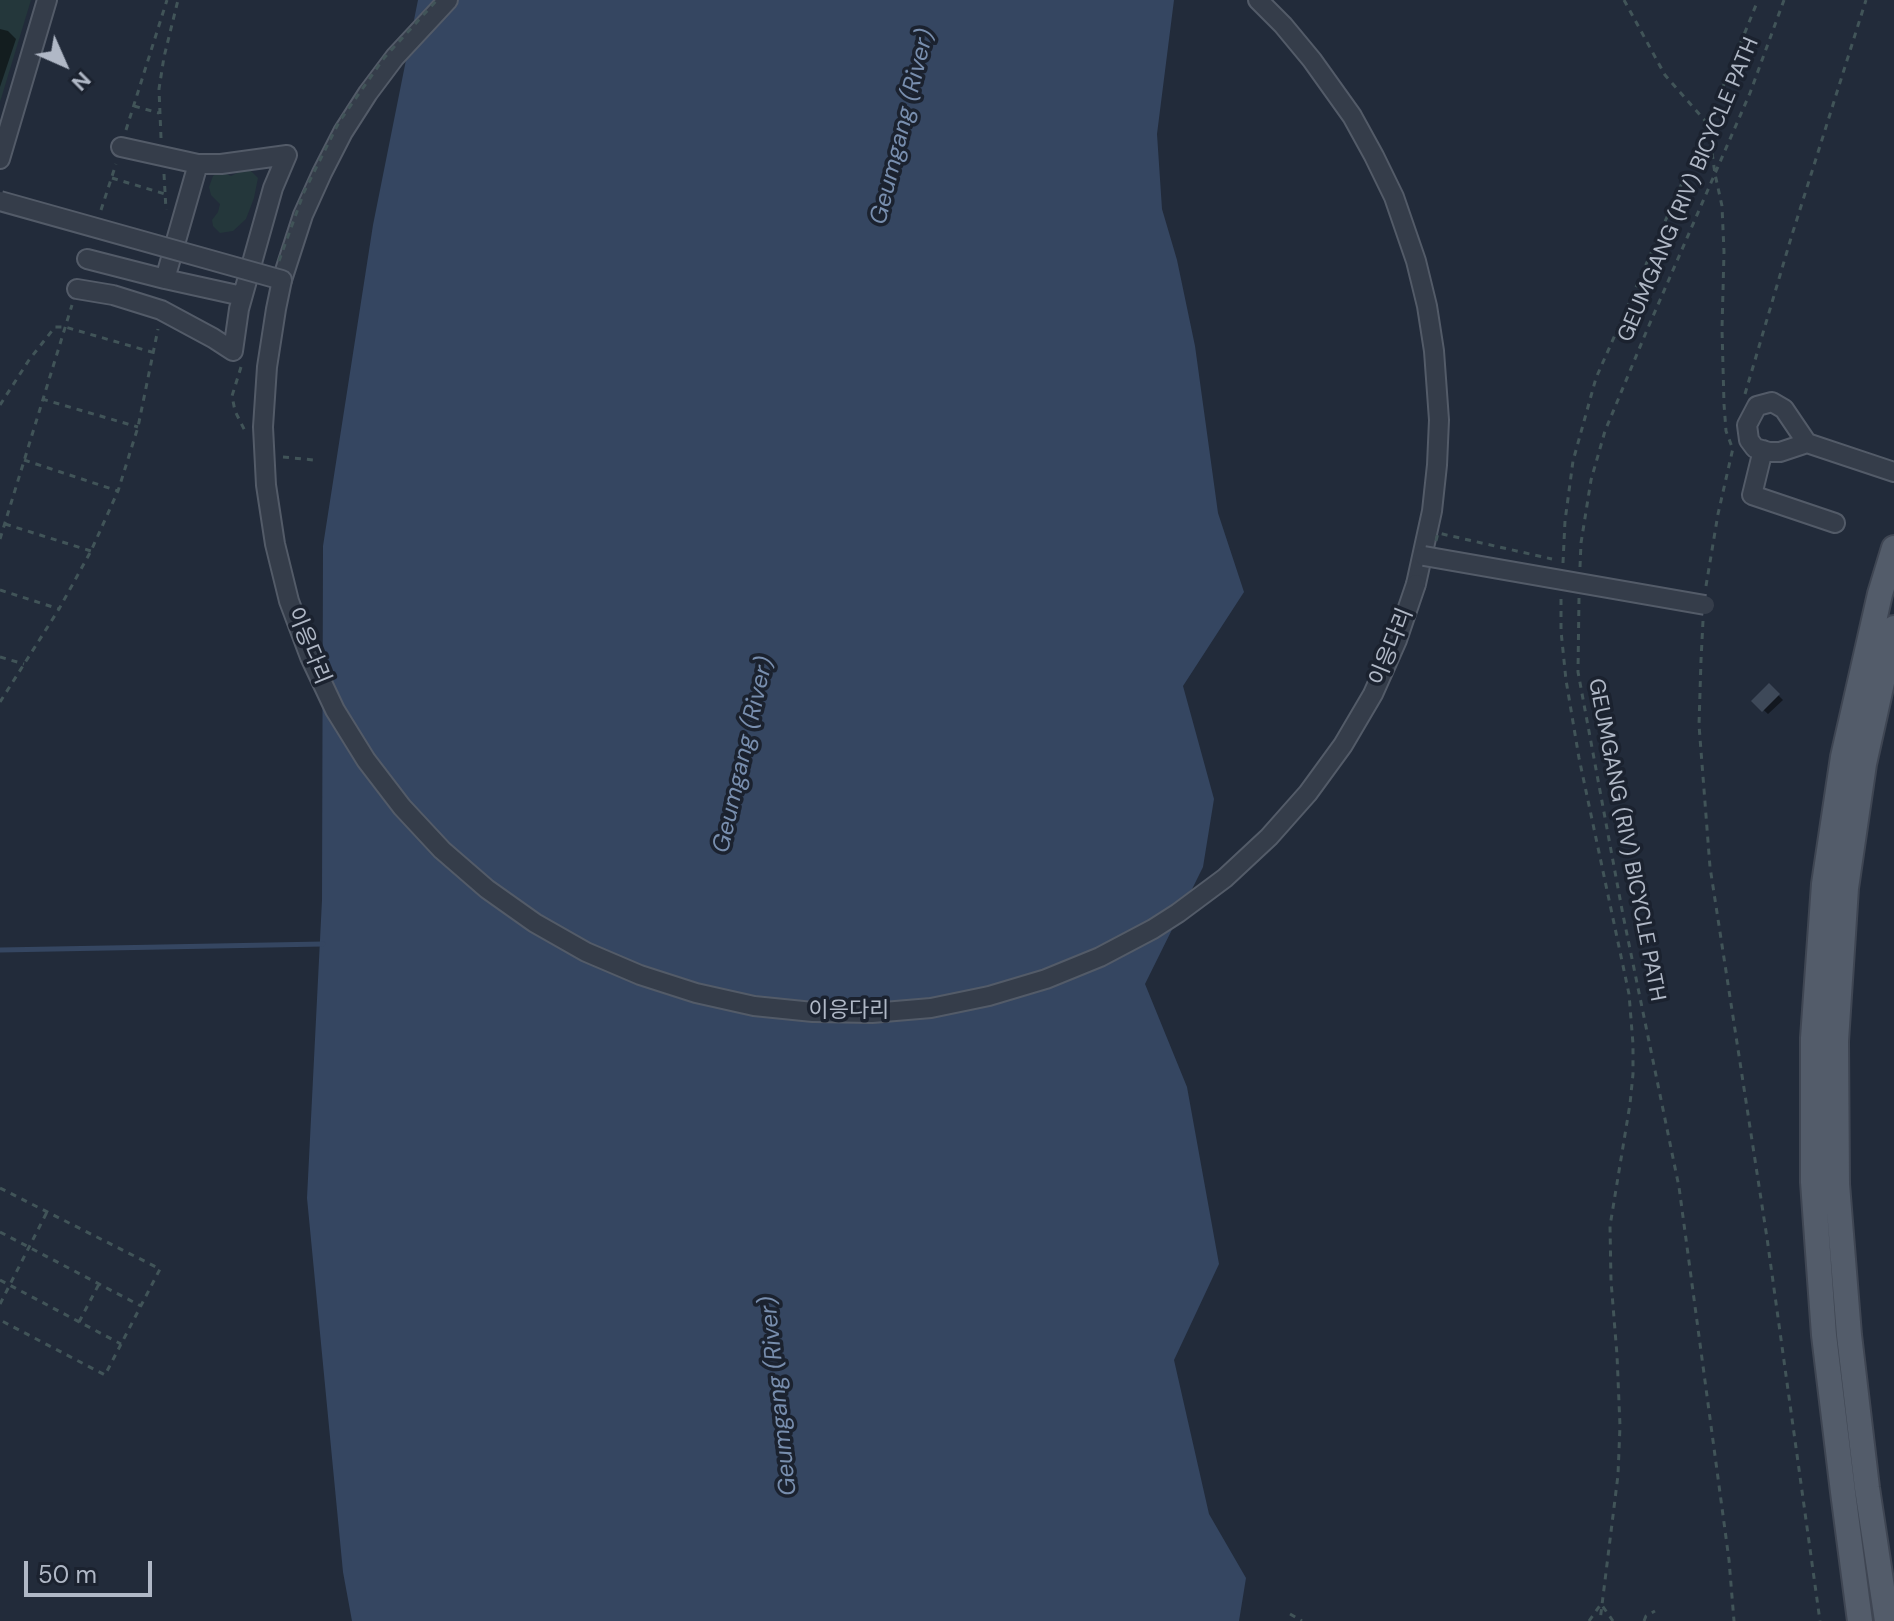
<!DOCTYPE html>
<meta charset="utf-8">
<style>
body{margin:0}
#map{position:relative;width:1894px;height:1621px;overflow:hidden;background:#222b3a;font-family:"DM Sans",sans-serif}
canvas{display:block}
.north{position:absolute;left:24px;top:24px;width:80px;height:80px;-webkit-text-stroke:6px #1b222f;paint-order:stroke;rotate:135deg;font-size:22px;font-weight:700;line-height:32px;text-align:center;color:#b0b8c6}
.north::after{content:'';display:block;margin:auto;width:28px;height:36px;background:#b0b8c6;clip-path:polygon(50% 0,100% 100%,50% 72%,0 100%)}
.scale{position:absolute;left:24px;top:1561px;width:128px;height:36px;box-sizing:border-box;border:4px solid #b0b8c6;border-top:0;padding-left:10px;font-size:24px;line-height:28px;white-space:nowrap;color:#b0b8c6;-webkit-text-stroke:6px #1b222f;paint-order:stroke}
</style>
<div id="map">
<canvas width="1894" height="1621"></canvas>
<div class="north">N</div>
<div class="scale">50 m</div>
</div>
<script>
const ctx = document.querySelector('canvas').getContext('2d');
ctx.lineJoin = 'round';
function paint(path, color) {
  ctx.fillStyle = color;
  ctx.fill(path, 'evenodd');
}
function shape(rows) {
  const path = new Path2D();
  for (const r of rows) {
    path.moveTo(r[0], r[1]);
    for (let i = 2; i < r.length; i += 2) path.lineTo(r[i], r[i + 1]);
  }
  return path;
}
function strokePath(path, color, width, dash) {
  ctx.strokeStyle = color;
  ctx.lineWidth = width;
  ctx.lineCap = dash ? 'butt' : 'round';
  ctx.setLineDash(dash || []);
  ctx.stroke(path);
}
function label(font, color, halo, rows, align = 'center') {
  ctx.font = font + ' "DM Sans","Noto Sans KR",sans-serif';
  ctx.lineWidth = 7;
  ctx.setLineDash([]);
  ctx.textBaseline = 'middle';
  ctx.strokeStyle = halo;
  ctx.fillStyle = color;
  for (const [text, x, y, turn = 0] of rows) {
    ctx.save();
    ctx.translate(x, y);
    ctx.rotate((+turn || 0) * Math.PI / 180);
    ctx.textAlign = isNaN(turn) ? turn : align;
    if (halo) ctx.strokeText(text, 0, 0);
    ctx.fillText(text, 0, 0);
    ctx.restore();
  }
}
paint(shape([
 [0,0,31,0,0,102],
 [250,170,258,178,254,198,246,219,233,231,220,233,213,226,212,220,218,212,220,204,211,195,209,187,213,176,220,171,231,176,241,171]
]), '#24373b');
paint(shape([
 [418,0,1174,0,1157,134,1162,209,1177,260,1195,346,1218,513,1244,592,1183,686,1214,799,1203,867,1145,984,1187,1087,1219,1264,1174,1360,1209,1514,1246,1578,1239,1621,352,1621,343,1572,307,1198,322,900,323,546,373,225]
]), '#354661');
paint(shape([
 [0,29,8,31,16,39,0,87],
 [1769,686,1783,700,1768,714,1754,701]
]), '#0007');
strokePath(shape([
 [0,950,323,944]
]), '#354661', 5);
paint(shape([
 [1769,683,1780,694,1762,712,1751,701]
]), '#3e4959');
const minor = shape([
 [1258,0,1283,25,1312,60,1352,116,1374,156,1394,197,1416,261,1427,306,1434,351,1439,420,1437,465,1432,511,1416,584],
 [0,159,47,0],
 [87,259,165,279,242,296],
 [165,279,198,164],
 [282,280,303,215,322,173,343,132,368,93,395,57,448,0],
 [77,289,113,295,161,310,213,338,233,351,239,309,273,188,287,155,221,164,198,164,121,147],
 [1807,443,1780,452,1769,452,1755,448,1749,440,1747,425,1757,406,1772,402,1784,409,1807,443,1894,472],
 [1763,450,1752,495,1835,523]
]);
const major = shape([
 [1860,1621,1843,1492,1824,1335,1813,1182,1813,1038,1824,884,1843,757,1880,594,1894,548],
 [1887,1621,1867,1488,1849,1335,1837,1184,1836,1041,1846,888,1864,764,1894,628]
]);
strokePath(minor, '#535b68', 22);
strokePath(major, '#3f4653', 28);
strokePath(shape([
 [1624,0,1665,75,1708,124,1715,174,1722,206,1724,252,1722,329,1724,404,1726,431,1732,447],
 [134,106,159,113],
 [126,130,167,0],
 [161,138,159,89,164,57,178,0],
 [164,174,166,210],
 [112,178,165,194],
 [101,210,116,164],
 [241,367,232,396,235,411,245,431],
 [1745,394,1791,238,1866,0],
 [42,399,138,427],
 [0,405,29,360,55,327,65,327,155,353],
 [283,457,314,460],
 [24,460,118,491],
 [5,524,91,551],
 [0,539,72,305],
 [1563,563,1565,521,1573,461,1596,378,1708,124,1758,0],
 [1580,567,1581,543,1591,480,1605,431,1647,330,1750,93,1784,0],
 [1706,586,1718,514,1733,448],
 [0,590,59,609],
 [1579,598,1578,672,1623,915,1679,1187,1729,1560,1734,1621],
 [1561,599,1561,631,1566,680,1579,758,1629,994,1633,1044,1633,1074,1630,1104,1610,1226,1611,1281,1617,1355,1620,1426,1618,1475,1600,1621],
 [1703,621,1701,660,1699,725,1710,867,1767,1238,1820,1621],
 [0,657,24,664],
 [0,702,59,609,91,551,118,491,138,427,158,329],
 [0,1188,160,1269,105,1375,0,1320],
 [0,1232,141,1306],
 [0,1280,121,1344],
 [0,1304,47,1212],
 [79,1322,99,1284],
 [1290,1614,1302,1621],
 [1589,1621,1601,1604,1613,1621],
 [1644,1621,1646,1616,1655,1611]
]), '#415458', 3, [6, 6]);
strokePath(minor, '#353d4a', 18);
strokePath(major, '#535c6a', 24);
const minorBridge = shape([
 [0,201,282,280,276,309,267,367,263,427,266,485,275,544,289,601,310,657,335,710,366,760,402,807,442,850,487,889,535,923,586,952,640,975,696,993,754,1006,813,1012,872,1013,931,1008,989,996,1046,979,1100,957,1153,929,1178,913,1225,878,1269,837,1308,793,1343,745,1373,694,1397,640,1416,584],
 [1424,556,1705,605]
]);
strokePath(minorBridge, '#535b68', 22, []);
strokePath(shape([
 [279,261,304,192,339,122,384,58,437,0],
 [1436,541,1438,533,1552,559]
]), '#415458', 3, [6, 6]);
strokePath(minorBridge, '#353d4a', 18);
label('22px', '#b0b8c6', '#1b222f', [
 ["GEUMGANG (RIV) BICYCLE PATH",1689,190,-67],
 ["이응다리",308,646,68],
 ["이응다리",1392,647,-68],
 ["GEUMGANG (RIV) BICYCLE PATH",1626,840,79],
 ["이응다리",849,1011]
]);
label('italic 24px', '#788eae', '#1b222f', [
 ["Geumgang (River)",903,127,-76],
 ["Geumgang (River)",744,755,-77],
 ["Geumgang (River)",779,1396,-96]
]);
</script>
